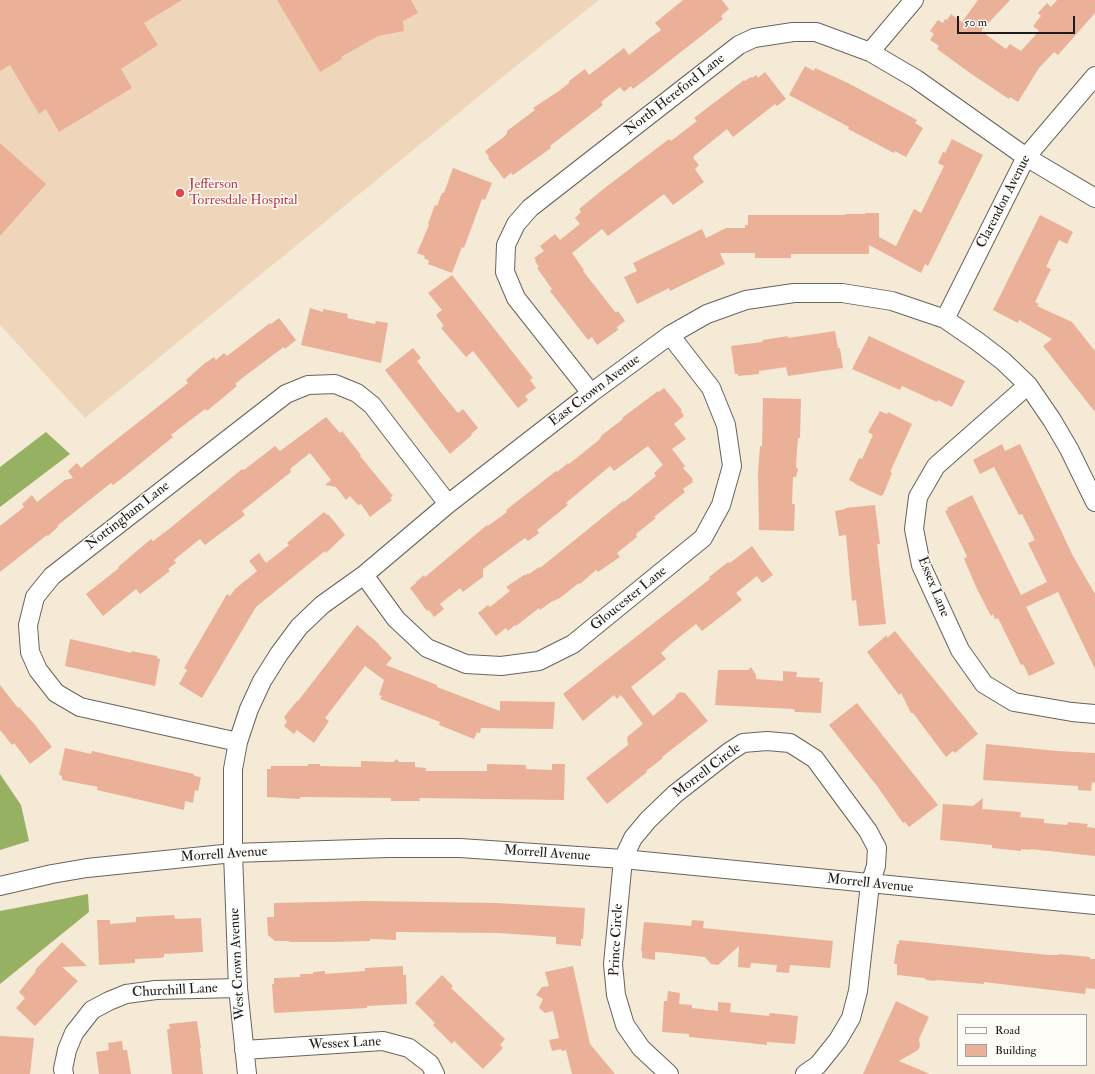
<!DOCTYPE html>
<style>
body{margin:0}
#map{position:relative;width:1095px;height:1074px;overflow:hidden;background:#f5ead6;font-family:"IM FELL Double Pica",serif}
canvas{display:block}
.legend{position:absolute;left:957px;top:1014px;width:130px;height:52px;box-sizing:border-box;background:#fdfcf7;border:1px solid #a3a29f;margin:0;padding:5px 7px;list-style:none;font-size:12px;color:#1c1c1c}
.legend li{display:flex;align-items:center;gap:8px;height:20px}
.legend b{width:20px;border:1px solid #a3a29f}
.scale{position:absolute;left:957px;top:16px;width:118px;height:18px;box-sizing:border-box;border:2px solid #1c1c1c;border-top:0;padding-left:5px;font-size:12px;line-height:14px;white-space:nowrap;color:#1c1c1c;-webkit-text-stroke:3px #fdfcf7;paint-order:stroke}
</style>
<div id="map">
<canvas width="1095" height="1074"></canvas>
<ul class="legend">
<li><b style="height:5px;background:#fff"></b>Road</li>
<li><b style="height:11px;background:#eab198"></b>Building</li>
</ul>
<div class="scale">50 m</div>
</div>
<script>
const ctx = document.querySelector('canvas').getContext('2d');
ctx.lineJoin = 'round';
function paint(path, color) {
  ctx.fillStyle = color;
  ctx.fill(path, 'evenodd');
}
function shape(rows) {
  const path = new Path2D();
  for (const r of rows) {
    path.moveTo(r[0], r[1]);
    for (let i = 2; i < r.length; i += 2) path.lineTo(r[i], r[i + 1]);
  }
  return path;
}
function strokePath(path, color, width, dash) {
  ctx.strokeStyle = color;
  ctx.lineWidth = width;
  ctx.lineCap = dash ? 'butt' : 'round';
  ctx.setLineDash(dash || []);
  ctx.stroke(path);
}
function label(font, color, halo, rows, align = 'center') {
  ctx.font = font + ' "IM FELL Double Pica",serif';
  ctx.lineWidth = 3;
  ctx.setLineDash([]);
  ctx.textBaseline = 'middle';
  ctx.strokeStyle = halo;
  ctx.fillStyle = color;
  for (const [text, x, y, turn = 0] of rows) {
    ctx.save();
    ctx.translate(x, y);
    ctx.rotate((+turn || 0) * Math.PI / 180);
    ctx.textAlign = isNaN(turn) ? turn : align;
    if (halo) ctx.strokeText(text, 0, 0);
    ctx.fillText(text, 0, 0);
    ctx.restore();
  }
}
paint(shape([
 [0,0,599,0,521,62,85,418,0,325]
]), '#efd6bb');
paint(shape([
 [46,432,70,454,0,507,0,467],
 [0,774,21,805,29,841,0,850],
 [88,894,89,912,0,984,0,911]
]), '#97b162');
paint(shape([
 [0,0,182,0,144,23,158,45,121,69,132,88,59,132,46,109,39,114,10,65,0,71],
 [277,0,411,0,418,13,403,21,404,31,378,36,341,57,342,59,320,72],
 [683,0,722,0,729,9,721,16,723,19,649,77,633,89,631,86,624,92,620,87,601,102,603,105,550,146,551,148,513,175,511,173,504,179,488,158,489,157,485,151,505,136,507,133,507,131,535,110,533,108,559,91,569,83,569,81,585,69,589,75,624,48,629,55,650,38,661,30,655,23],
 [978,0,1010,0,981,31,1006,49,1010,44,1021,51,1039,31,1033,26,1041,16,1038,13,1047,3,1051,7,1057,0,1095,0,1095,13,1058,55,1054,52,1039,68,1018,102,1010,97,1009,99,970,73,937,49,939,46,930,40,934,34,930,31,938,20,943,23,945,19,947,20,951,14,962,22],
 [805,66,814,71,815,68,848,83,917,120,915,123,923,128,906,157,895,151,894,153,848,129,849,127,789,95],
 [765,72,786,99,777,106,775,104,733,137,727,129,695,155,693,158,699,165,695,169,704,182,673,205,664,194,608,236,602,229,572,253,584,270,583,271,616,313,618,311,625,321,617,327,618,330,597,345,592,337,588,340,550,291,552,289,537,268,539,267,535,261,536,260,534,258,544,251,540,246,555,234,560,240,580,224,575,218,581,212,579,209,606,187,669,139,671,141,697,121,694,118,744,80,745,81,751,77,752,78,756,75,758,78],
 [952,139,983,155,928,266,925,264,921,273,869,245,869,254,791,254,791,258,755,258,755,253,720,253,725,264,670,291,669,288,637,304,624,277,637,271,633,263,702,229,706,238,726,228,745,228,745,225,748,225,748,215,846,215,845,214,865,214,865,213,879,213,879,237,896,246,914,209,921,213,944,166,938,163,943,152,945,153],
 [0,143,46,184,0,236],
 [453,168,492,183,485,200,482,199,464,248,462,247,452,273,428,264,429,261,424,258,425,256,417,253,429,225,428,224,435,205,437,206,442,193,444,193],
 [1040,215,1073,232,1067,244,1059,240,1046,267,1051,269,1035,302,1039,304,1037,306,1072,322,1095,351,1095,412,1043,346,1052,339,1019,320,1018,323,993,310],
 [452,275,533,378,530,380,536,388,525,396,528,400,518,408,473,351,466,357,441,328,444,326,436,315,442,310,428,293],
 [310,308,323,312,323,309,348,314,347,318,375,324,376,321,388,323,381,363,301,345],
 [279,318,296,340,285,349,284,347,277,352,245,376,235,384,237,386,207,411,205,409,171,435,173,437,125,476,113,485,111,483,57,526,58,527,48,536,47,535,0,572,0,526,24,507,22,504,32,495,37,502,65,480,73,478,68,471,77,463,81,468,98,454,188,383,186,380,206,362,207,362,214,357,216,360,224,353,227,356,270,323,271,324],
 [835,331,838,348,840,348,843,368,788,376,786,367,759,371,759,374,738,376,738,374,735,374,731,346,762,342,763,340,788,336,788,338],
 [869,336,965,381,952,407,938,400,937,402,902,386,900,390,852,369],
 [413,348,421,358,417,361,443,395,458,413,463,409,478,428,471,434,472,435,450,454,385,370],
 [664,388,682,410,681,411,684,416,674,424,686,439,672,449,685,466,683,468,693,479,692,480,693,482,683,489,685,492,654,517,656,518,636,534,637,537,617,553,620,557,598,572,596,570,580,584,579,583,560,598,551,602,540,610,539,608,516,626,515,625,508,631,506,628,496,636,478,613,488,605,490,607,510,591,506,587,524,575,526,575,528,573,529,574,539,567,540,568,623,501,624,502,656,476,654,473,663,465,648,446,614,471,610,466,566,503,568,505,537,530,539,533,528,541,525,538,483,569,483,577,463,592,460,588,440,604,444,609,434,617,429,610,427,611,410,588,416,583,416,582,424,575,425,577,487,525,488,526,507,512,506,510,556,471,557,472,568,463,569,464,599,440,602,435,623,419,622,418,658,391,659,392],
 [763,398,801,399,800,438,798,438,797,450,796,467,798,469,796,477,793,477,792,504,795,504,794,531,759,530,758,472,760,446,762,446],
 [880,411,887,414,888,412,912,424,890,472,892,473,883,495,882,495,881,496,855,484,855,483,849,480,859,458,862,459,873,435,868,432],
 [326,417,340,433,342,431,361,455,360,456,393,496,390,498,392,500,370,517,361,504,358,505,350,496,346,500,336,487,325,485,331,480,310,453,290,469,291,472,242,511,245,515,205,545,200,539,174,560,176,563,168,569,170,571,140,594,136,589,103,616,86,594,119,568,118,567,151,539,153,541,169,529,242,469,244,470,275,446,280,451],
 [1002,444,1005,451,1020,444,1073,556,1095,594,1095,669,1058,592,1026,607,1055,664,1029,676,1023,664,1021,665,998,618,995,619,993,614,991,616,977,589,964,559,967,556,945,511,948,510,947,508,972,495,1021,595,1047,582,1028,543,1035,540,1022,514,1019,515,994,467,980,474,973,460],
 [875,505,880,544,877,544,886,624,859,626,856,600,852,601,846,535,839,536,835,511,845,509,845,508],
 [324,512,327,515,328,514,345,535,326,553,325,551,256,607,202,698,179,684,187,670,184,668,227,594,230,596,235,589,257,571,249,561,259,553,266,563,289,545,287,543],
 [752,546,773,575,762,583,757,576,736,593,742,600,702,631,696,624,672,643,661,653,666,659,631,687,653,716,675,698,676,695,680,692,685,693,708,721,662,757,663,758,646,771,647,772,607,804,586,778,628,745,627,737,643,724,621,695,617,699,614,695,583,721,563,694,710,579,709,577,728,562,730,563],
 [357,625,379,644,379,645,392,658,386,665,437,685,437,687,500,711,500,701,555,702,553,729,481,728,480,733,477,732,474,739,439,725,440,722,380,699,382,696,379,695,384,680,365,666,325,718,329,721,314,743,297,730,294,734,284,726,287,722,284,717,297,701,298,701],
 [895,631,978,734,955,753,953,751,946,757,913,713,911,713,901,693,899,695,867,652,887,635,887,638],
 [70,639,132,653,131,651,157,656,157,658,160,659,155,686,65,666],
 [751,667,756,675,756,679,783,681,783,671,797,672,796,677,820,678,819,682,823,682,821,713,795,712,794,709,715,705,718,670,748,670],
 [0,685,18,708,19,707,36,726,52,747,30,764,14,743,12,745,0,730],
 [857,703,938,805,909,827,905,822,903,823,877,786,829,725],
 [986,744,1057,751,1095,753,1095,783,1092,782,1091,791,1078,790,1078,786,983,780],
 [65,748,91,754,92,751,194,774,194,776,201,777,198,791,195,790,193,803,185,801,184,810,97,790,98,787,62,780,62,776,59,775],
 [397,759,399,762,415,762,415,767,426,768,426,771,487,771,487,764,526,765,526,769,552,770,552,764,565,764,564,800,419,798,420,801,391,801,391,798,300,797,300,799,267,797,267,769,271,769,271,766,308,766,308,764,320,764,320,766,361,767,361,761,393,762],
 [983,798,982,809,1021,812,1020,817,1044,819,1044,823,1067,825,1068,822,1088,824,1087,827,1095,828,1095,856,1030,849,1030,850,1021,849,1021,851,992,848,992,845,940,840,943,804,973,806],
 [366,901,496,903,585,908,583,939,581,939,581,946,556,944,556,937,499,933,396,932,396,940,370,939,370,941,331,942,290,942,288,941,275,941,268,935,267,917,274,917,274,903],
 [174,915,175,919,201,918,203,952,164,954,164,957,160,958,135,959,135,963,99,965,97,920,110,920,110,924,136,922,136,917],
 [692,920,704,921,703,928,833,941,830,968,790,965,789,973,776,972,777,965,751,963,750,968,738,967,739,946,718,965,711,964,705,957,669,953,655,952,655,960,642,958,642,951,641,951,644,922,691,926],
 [899,940,1049,955,1059,955,1059,954,1090,957,1090,959,1095,959,1095,989,1086,988,1085,994,984,982,984,984,937,980,934,981,927,980,924,978,897,975,897,964,894,964,897,944,899,944],
 [62,942,87,966,62,967,78,981,35,1026,16,1008,25,998,19,992,36,971,35,970],
 [403,966,403,975,406,975,407,1004,367,1006,367,1008,274,1013,272,984,274,984,274,978,300,977,300,974,313,974,313,972,325,971,325,974,352,972,365,971,365,968],
 [573,966,590,1044,615,1074,572,1074,566,1050,562,1051,561,1049,552,1051,549,1040,559,1038,553,1011,545,1013,539,1008,543,999,536,995,542,987,549,986,545,972],
 [442,975,453,986,451,988,505,1039,500,1045,503,1048,483,1069,454,1041,452,1044,433,1025,435,1023,415,1003],
 [668,991,680,993,679,1004,692,1005,692,1008,718,1011,718,1002,731,1003,730,1012,769,1016,770,1013,798,1016,795,1044,767,1042,767,1045,731,1041,689,1037,689,1034,662,1032,664,1001,667,1001],
 [896,1001,929,1017,919,1039,920,1046,918,1050,899,1061,930,1074,863,1074],
 [197,1021,201,1048,200,1048,203,1074,172,1074,167,1029,170,1029,169,1024],
 [0,1036,34,1038,30,1074,0,1074],
 [122,1041,123,1050,127,1050,131,1074,99,1074,96,1052,109,1050,108,1043]
]), '#eab198');
const minor = shape([
 [870,52,914,0],
 [945,319,1026,157,1095,76],
 [1028,385,936,466,918,497,914,529,921,565,960,650,984,684,1014,702,1072,712,1095,714],
 [591,393,516,298,505,272,506,245,516,224,530,208,739,45,754,38,793,32,816,32,870,52,916,79,1026,157,1095,198],
 [364,575,396,619,427,648,466,664,501,666,539,661,573,644,703,538,721,505,732,466,726,425,711,388,670,335],
 [238,742,80,707,56,693,38,670,30,652,28,625,35,597,52,576,286,394,308,385,335,384,357,393,372,405,448,504],
 [0,886,52,874,87,868,233,853,388,848,460,848,623,859,1095,905],
 [244,1050,383,1041,409,1048,430,1064,435,1074],
 [64,1074,63,1069,67,1050,74,1033,92,1010,109,1001,126,994,156,990,238,988],
 [247,1074,238,988,233,853,233,769,238,742,249,709,262,681,279,654,299,627,322,605,364,575,448,504,591,393,670,335,707,314,746,300,794,293,842,293,892,301,945,319,977,341,1003,361,1028,385,1052,420,1069,449,1095,502],
 [669,1074,641,1048,625,1025,616,995,613,964,623,859,633,838,648,820,675,794,729,752,743,743,767,741,790,743,815,759,868,831,877,848,876,866,870,884,858,991,851,1018,838,1040,818,1065,805,1074]
]);
strokePath(minor, '#68645d', 20);
strokePath(minor, '#fff', 18);
for (const [x, y, r, color] of [
 [180,193,5,"#e0444e"]
]) {
  const dot = new Path2D();
  dot.arc(x, y, r, 0, 2 * Math.PI);
  ctx.fillStyle = color;
  ctx.fill(dot);
  strokePath(dot, '#fdfcf7', 1.5);
}
label('14px', '#1c1c1c', '#fdfcf7', [
 ["North Hereford Lane",675,95,-38],
 ["Clarendon Avenue",1004,202,-63],
 ["East Crown Avenue",595,391,-37],
 ["Nottingham Lane",128,516,-38],
 ["Essex Lane",933,587,68],
 ["Gloucester Lane",629,599,-39],
 ["Morrell Circle",707,771,-37],
 ["Morrell Avenue",547,854,4],
 ["Morrell Avenue",224,855,-4],
 ["Morrell Avenue",870,884,6],
 ["Prince Circle",617,940,-87],
 ["West Crown Avenue",238,964,-93],
 ["Churchill Lane",175,991,-3],
 ["Wessex Lane",345,1044,-3]
]);
label('14px', '#be3a42', '#fdfcf7', [
 ["Jefferson",189,185],
 ["Torresdale Hospital",189,201]
], 'left');
</script>
